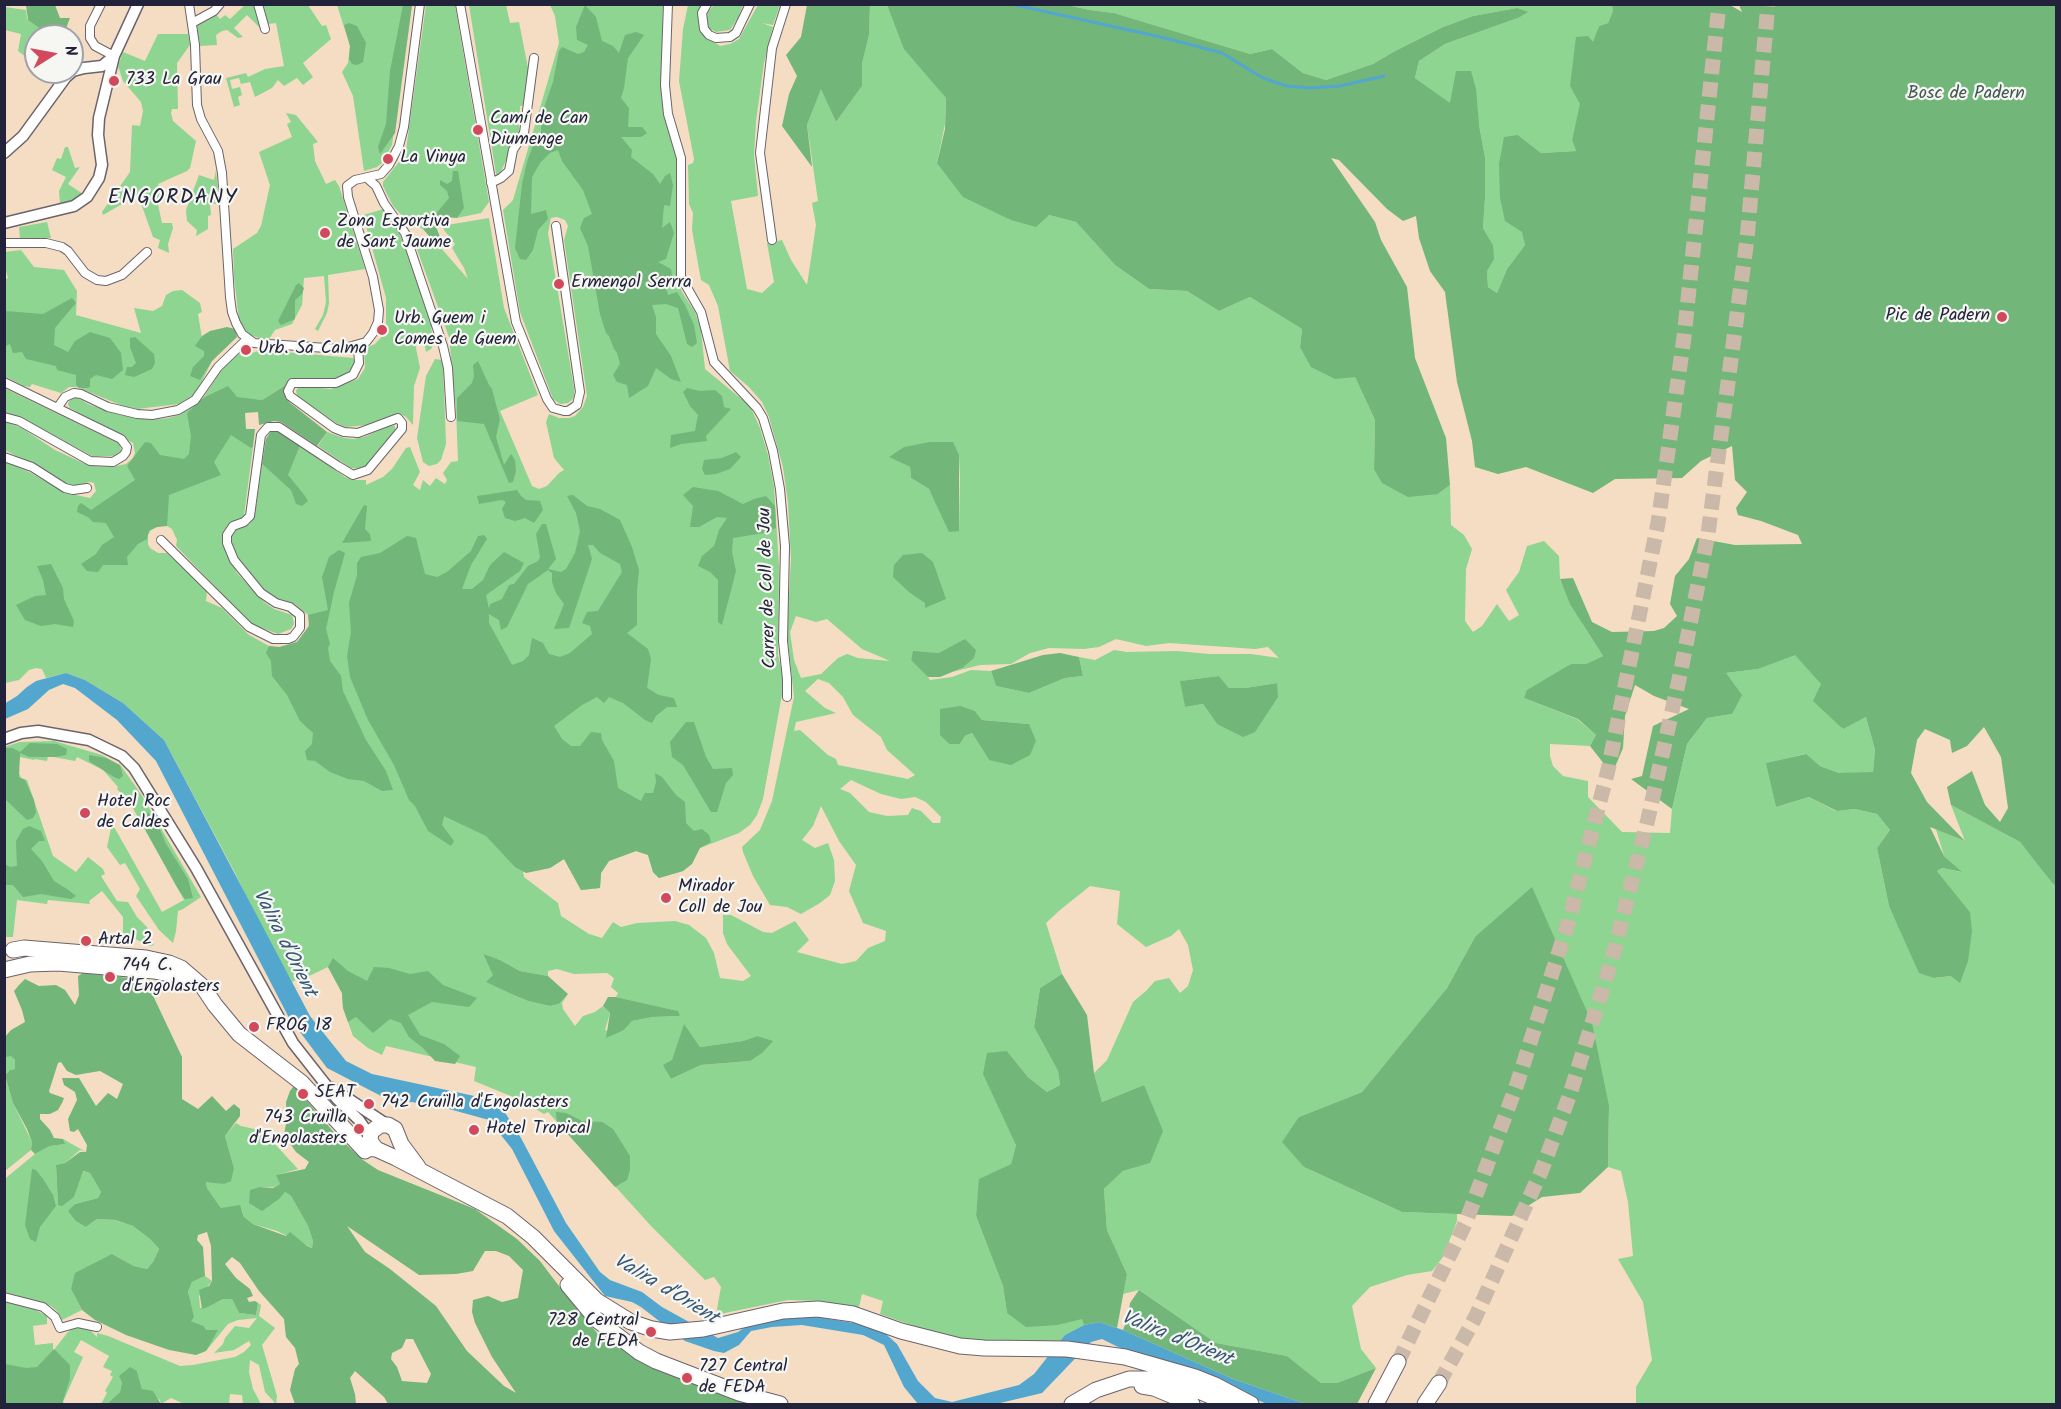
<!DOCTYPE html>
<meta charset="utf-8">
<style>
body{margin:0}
#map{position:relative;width:2061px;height:1409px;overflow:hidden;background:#f4ddc3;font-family:Kalam,sans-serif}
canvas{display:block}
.frame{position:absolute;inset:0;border:6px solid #22223b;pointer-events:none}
.north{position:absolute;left:24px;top:24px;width:60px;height:60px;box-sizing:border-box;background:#f6f6f2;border:2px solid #a1a1a9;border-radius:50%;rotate:79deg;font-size:16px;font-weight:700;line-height:24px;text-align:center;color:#22223b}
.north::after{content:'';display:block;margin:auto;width:21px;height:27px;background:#d1495b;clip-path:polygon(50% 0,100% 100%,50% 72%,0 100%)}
</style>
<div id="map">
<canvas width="2061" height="1409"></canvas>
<div class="frame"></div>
<div class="north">N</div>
</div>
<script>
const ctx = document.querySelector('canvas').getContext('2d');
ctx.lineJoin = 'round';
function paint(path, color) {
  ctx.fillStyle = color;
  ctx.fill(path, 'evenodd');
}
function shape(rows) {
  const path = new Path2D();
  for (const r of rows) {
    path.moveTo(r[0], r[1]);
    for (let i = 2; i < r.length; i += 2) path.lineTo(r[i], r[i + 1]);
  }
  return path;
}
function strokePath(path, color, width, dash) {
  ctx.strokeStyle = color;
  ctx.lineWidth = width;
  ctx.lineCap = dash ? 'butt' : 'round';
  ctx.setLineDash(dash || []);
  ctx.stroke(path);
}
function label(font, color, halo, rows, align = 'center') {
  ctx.font = font + ' Kalam,sans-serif';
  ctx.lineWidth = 4.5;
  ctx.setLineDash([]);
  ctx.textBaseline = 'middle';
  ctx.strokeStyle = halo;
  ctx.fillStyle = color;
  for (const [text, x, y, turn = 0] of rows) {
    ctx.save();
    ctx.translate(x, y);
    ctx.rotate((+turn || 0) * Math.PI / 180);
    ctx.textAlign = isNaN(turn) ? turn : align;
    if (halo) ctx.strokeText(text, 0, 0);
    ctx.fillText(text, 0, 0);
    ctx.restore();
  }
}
paint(shape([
 [1612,4,1613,11,1608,23,1599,26,1593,43,1570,86,1581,104,1572,140,1576,151,1541,153,1518,135,1523,232,1525,245,1507,269,1497,293,1488,287,1487,271,1493,245,1483,228,1485,198,1485,157,1479,125,1415,78,1419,61,1445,44,1518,18,1517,8,1473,16,1443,27,1395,51,1373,64,1326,80,1303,73,1272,49,1250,54,1114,13,1090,10,1067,5],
 [245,5,254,5,258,14,262,30,247,15,234,28,243,37,238,38,227,30,222,31,216,35,217,45,200,46,197,26,215,13,220,19,225,15,230,19],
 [262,5,308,5,322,26,326,25,331,39,303,63,313,77,303,85,297,78,284,86,278,80,272,88,255,97,250,82,241,84,239,78,230,80,232,89,240,87,242,95,238,97,240,105,234,107,226,78,246,73,248,77,265,69,284,66,276,23,268,24],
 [337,5,412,5,392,145,382,163,377,167,364,171,353,96,342,72,348,63,350,46],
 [426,5,455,5,489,202,481,213,457,218,453,194,423,229,407,221,393,206,383,186,383,182,403,157,406,150],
 [469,5,506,5,510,23,519,22,528,68,530,104,520,106,519,132,497,180],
 [550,5,663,5,661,94,667,124,675,148,678,168,676,276,682,292,695,312,701,330,705,369,750,406,760,428,768,455,774,487,779,567,778,655,783,676,783,689,763,799,757,815,750,825,739,833,700,848,683,871,659,878,653,872,648,855,636,851,609,861,601,873,600,888,581,890,564,859,550,868,523,871,524,877,558,903,561,916,589,934,602,938,613,922,621,927,637,923,675,921,689,925,706,938,714,953,720,978,743,981,751,976,727,944,723,933,723,915,731,915,763,932,772,933,795,921,809,940,797,952,842,964,856,961,868,948,885,941,886,931,863,923,849,891,856,865,839,841,821,806,813,826,802,840,815,848,828,843,834,860,835,881,830,895,820,903,801,914,787,907,770,905,753,876,743,852,742,847,760,830,772,801,794,697,787,632,791,559,788,503,783,467,769,417,762,402,748,386,730,371,718,306,709,285,701,280,692,230,693,213,689,204,688,165,693,163,694,159,679,81,683,29,688,5,701,5,698,17,699,27,705,36,720,46,730,44,739,39,758,5,780,5,773,25,762,23,773,27,764,63,756,121,754,155,758,196,731,201,747,289,762,293,774,282,767,243,782,240,791,260,807,285,816,225,812,203,818,201,807,125,821,88,836,122,862,86,862,64,869,35,870,5,887,5,903,45,946,98,945,124,937,163,1049,215,1076,222,1115,265,1149,289,1187,291,1219,311,1250,297,1302,329,1300,347,1355,377,1375,420,1374,469,1438,494,1450,485,1451,525,1464,535,1472,549,1466,569,1465,621,1473,632,1482,626,1497,604,1509,621,1519,615,1506,590,1519,572,1527,546,1544,541,1559,556,1560,580,1584,626,1603,656,1586,664,1571,664,1524,698,1577,719,1596,735,1590,746,1550,744,1550,756,1553,766,1563,776,1588,781,1588,797,1622,832,1670,833,1672,809,1687,744,1707,718,1732,714,1726,673,1758,669,1795,654,1822,684,1842,729,1866,717,1875,750,1873,773,1839,773,1820,766,1805,754,1767,763,1776,807,1809,797,1836,811,1855,809,1877,814,1890,830,1877,848,1889,906,1904,937,1934,978,1951,976,1970,912,1937,871,1942,868,1961,872,1944,856,1936,829,1965,841,1951,805,2020,842,2037,863,2053,884,2056,886,2056,1404,1636,1404,1636,1387,1652,1360,1643,1302,1618,1259,1633,1256,1628,1202,1621,1171,1608,1167,1609,1112,1475,937,1447,988,1362,1092,1299,1117,1304,1167,1402,1212,1457,1214,1457,1221,1443,1257,1432,1271,1407,1275,1370,1287,1352,1306,1361,1349,1376,1368,1337,1383,1321,1383,1287,1356,1216,1343,1139,1290,1123,1294,1127,1274,1107,1230,1104,1189,1123,1171,1149,1163,1144,1085,1102,1102,1094,1073,1107,1060,1133,1002,1146,991,1155,981,1169,978,1180,993,1188,986,1193,970,1188,945,1179,929,1171,936,1146,947,1117,924,1120,891,1090,886,1060,910,1046,923,1062,974,1040,988,1034,1027,1058,1071,1060,1085,1047,1092,1028,1077,1007,1051,1016,1145,1011,1164,980,1179,976,1216,1003,1286,1007,1313,1058,1325,1082,1318,1084,1325,1065,1335,1061,1341,990,1341,957,1338,931,1332,880,1314,883,1301,862,1294,859,1307,820,1301,788,1300,720,1314,717,1309,721,1287,714,1277,705,1280,651,1226,548,1112,544,1114,523,1101,474,1081,476,1067,386,1046,382,1055,368,1048,353,1036,343,1008,342,993,328,967,309,976,304,975,292,982,264,933,234,871,164,740,123,703,85,680,66,673,46,678,42,669,36,668,29,670,19,680,5,683,5,461,29,472,66,493,90,498,96,491,94,483,90,482,85,483,83,486,76,486,70,485,5,450,5,421,23,429,55,450,83,463,93,466,112,467,126,464,133,458,135,453,133,443,70,408,68,405,70,398,76,397,90,405,120,415,151,420,168,418,179,415,201,401,226,364,240,353,241,356,262,350,353,358,355,362,351,370,339,379,292,378,286,385,262,400,237,398,251,448,253,447,244,515,242,519,226,528,223,534,223,546,237,573,264,602,274,609,292,615,294,624,291,629,278,634,254,625,246,619,176,546,177,540,172,529,167,526,161,526,152,528,148,535,148,544,150,548,158,553,167,553,207,591,206,601,222,608,249,635,269,646,281,648,290,645,297,642,307,631,310,620,308,615,295,604,272,597,264,591,234,554,231,534,236,530,250,524,255,514,262,464,284,483,300,446,345,477,355,480,366,480,366,485,383,477,392,469,406,448,410,447,420,472,413,485,420,490,423,480,430,486,436,478,445,484,447,480,443,473,451,462,458,461,456,409,449,337,414,241,441,248,468,279,464,268,452,248,455,244,441,226,489,218,504,308,538,395,500,411,532,486,539,489,547,486,559,473,564,470,554,458,546,422,549,414,559,418,569,418,575,416,583,407,587,396,564,240,568,226,565,220,557,217,551,218,548,233,574,388,574,396,572,400,568,403,560,404,553,399,520,312,503,210,513,200,559,43,555,16],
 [959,455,960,478,959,530,937,504,929,489,911,478,910,467,890,457],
 [796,616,816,622,827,619,862,649,890,661,858,658,847,654,838,658,821,674,801,678,794,660,790,632],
 [1116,639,1146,646,1169,643,1255,649,1268,647,1279,658,1251,654,1209,654,1177,651,1127,652,1114,650,1095,660,1079,657,1083,676,1065,678,1029,693,996,686,991,671,971,670,952,677,930,680,924,671,911,660,913,652,939,653,962,668,952,672,980,665,1011,664,1030,653,1049,648,1084,649,1099,647],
 [1219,676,1229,688,1245,688,1277,683,1217,724,1203,704,1185,707,1181,681],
 [818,679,829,683,843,697,853,715,881,737,887,750,915,775,908,779,838,765,836,759,828,755,800,730,794,731,796,722,836,713,825,708,805,691],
 [941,709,975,711,982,720,1029,724,989,760,972,733,965,736,960,744,949,744,941,735],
 [851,780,881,794,901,799,915,797,926,802,941,817,940,823,933,823,921,811,912,808,908,815,887,816,869,812,850,793,840,789],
 [483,955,500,960,520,971,548,976,548,971,557,969,574,974,607,973,614,978,611,987,618,993,616,997,677,1011,680,1016,653,1017,632,1021,624,1030,615,1033,605,1030,610,1013,603,1006,595,1012,583,1016,575,1026,563,1009,562,1003,568,994,559,1004,550,1006,528,1001,509,993,487,982,494,975],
 [684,1025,700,1047,743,1041,757,1036,750,1061,701,1065,671,1079,664,1065,672,1061],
 [714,5,743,5,738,18,730,30,716,32,710,29,706,21,708,12],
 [5,7,26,10,27,19,39,28,40,36,36,36,36,65,18,51,21,34,5,30],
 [158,34,188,34,190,45,177,63,178,109,172,109,171,113,173,121,196,141,190,168,187,171,158,184,162,193,159,194,161,198,157,200,162,223,172,223,173,228,168,244,169,253,158,248,160,240,153,237,138,195,103,215,102,212,130,172,132,125,140,126,143,111,141,102,123,81,118,66,123,52,145,61],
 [286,113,296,115,318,142,313,144,315,161,326,184,335,180,339,186,365,269,328,275,329,303,327,313,318,331,315,329,323,315,326,302,324,276,304,278,302,305,292,324,275,330,269,339,262,339,248,334,239,320,234,277,233,249,257,233,261,226,270,185,259,152,292,137,287,124,291,122],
 [65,147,68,147,75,168,80,167,68,184,83,194,72,202,60,204,59,191,66,177,52,170,57,158,61,159],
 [216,170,219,204,210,204,211,215,208,216,208,229,196,236,197,230,187,221,186,210,199,175,214,180],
 [384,209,399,232,425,303,431,324,433,345,431,349,426,352,422,332,417,333,416,348,420,368,414,386,413,425,406,417,399,413,367,425,346,427,336,423,297,396,296,390,301,386,331,389,358,379,365,368,364,349,375,344,386,332,386,298,363,215],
 [47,222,51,238,20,238,19,227],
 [21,250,34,267,64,270,77,291,76,315,141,333,134,308,153,311,162,306,166,295,173,291,182,290,200,303,202,312,198,314,203,344,215,355,199,387,192,396,179,404,137,409,123,406,77,387,69,387,61,393,32,384,30,387,24,386,6,377,4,280,8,278,5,268,5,252],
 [435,359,442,360,443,364,446,444,441,460,437,464,429,466,423,462,417,438,426,376],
 [4,388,120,444,121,451,115,456,92,456,26,420,5,412],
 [391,425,395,426,395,430,368,465,362,469,351,468,318,446,327,432,344,438,353,439,364,437],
 [54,741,102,755,121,766,141,794,201,897,183,909,178,911,176,931,173,943,159,930,136,896,140,889,125,863,120,865,107,847,111,828,107,819,109,818,162,912,184,900,130,803,117,789,118,787,103,770,77,757,75,761,48,756,47,761,35,759,34,760,20,757,18,771,21,778,27,780,53,856,76,872,88,857,103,869,105,874,101,876,117,901,128,902,137,917,147,927,154,945,150,946,123,933,123,917,102,891,89,901,90,904,48,900,47,904,17,900,13,937,5,937,4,747,20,742],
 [11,1055,15,1060,15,1069,10,1070,5,1075,13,1103,32,1142,31,1150,5,1171,4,1057],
 [236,1123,241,1126,259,1130,272,1141,298,1169,277,1175,280,1184,274,1187,260,1187,262,1210,285,1192,291,1196,308,1226,313,1241,312,1248,277,1231,253,1224,244,1217,242,1210,221,1208,207,1188,206,1181,224,1184,234,1168,225,1136],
 [63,1139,86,1152,80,1150,65,1163,56,1165,58,1205,74,1197,82,1171,90,1173,101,1192,98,1198,75,1204,86,1227,97,1219,114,1220,133,1226,150,1239,159,1249,153,1262,147,1269,134,1266,112,1254,71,1289,82,1310,62,1320,57,1311,51,1306,5,1292,4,1181,7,1177,35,1154,50,1146,64,1144],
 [205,1276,212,1281,199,1296,200,1308,210,1306,223,1299,232,1299,239,1313,256,1315,258,1303,261,1305,259,1316,275,1328,262,1345,277,1396,276,1404,265,1392,259,1365,250,1360,249,1372,253,1389,261,1404,243,1404,242,1395,230,1394,229,1404,184,1404,171,1398,161,1404,160,1400,142,1389,137,1371,122,1382,120,1392,109,1402,110,1404,101,1404,107,1393,105,1391,113,1377,110,1375,112,1371,103,1367,109,1356,81,1340,74,1352,83,1357,63,1402,65,1404,5,1404,5,1301,30,1307,47,1316,47,1324,33,1326,35,1345,53,1343,53,1351,68,1332,73,1329,81,1327,89,1329,97,1337,97,1333,108,1336,180,1366,193,1365,235,1357,244,1352,251,1345,249,1341,234,1350,214,1353,223,1344,225,1338,235,1326,249,1328,257,1318,238,1320,228,1324,206,1351,212,1330,206,1331,204,1326,191,1321,188,1292,192,1282]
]), '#8dd590');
paint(shape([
 [26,5,55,5,60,18,70,18,63,36,40,36,39,28,28,20],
 [403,5,412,5,395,133,380,154,378,147,386,124,390,71],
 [585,5,596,17,602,41,613,46,619,53,625,35,636,32,644,35,628,58,624,88,621,98,629,108,628,127,642,127,647,133,641,137,621,137,632,150,631,157,653,174,660,184,665,176,670,173,673,185,670,206,664,205,662,228,670,222,674,233,666,259,658,262,671,269,672,277,665,284,668,295,677,292,685,305,694,325,697,343,692,347,687,344,678,308,666,304,652,305,656,317,656,334,671,356,681,382,671,379,656,368,648,386,629,398,627,385,617,382,613,375,620,364,617,353,614,349,609,336,606,333,600,314,588,246,580,228,584,218,592,214,583,190,562,161,558,150,550,153,540,163,532,177,531,214,546,210,548,219,538,230,533,250,526,260,520,259,515,248,522,184,527,162,533,145,541,135,541,116,553,82,559,51,562,47,578,54,584,52,588,45,577,40,576,27],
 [807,5,870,5,869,35,862,64,862,86,836,122,821,89,807,125,812,167,782,126,789,94,797,76,786,55,801,37],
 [887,5,1067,5,1090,10,1114,13,1250,54,1272,49,1303,73,1326,80,1373,64,1395,51,1443,27,1473,16,1517,8,1528,12,1518,18,1445,44,1419,61,1415,78,1450,103,1456,71,1471,71,1476,89,1479,125,1485,157,1485,198,1483,228,1493,245,1494,259,1487,271,1488,287,1497,293,1507,269,1525,245,1522,232,1505,221,1500,198,1499,164,1504,137,1518,135,1541,153,1576,151,1572,140,1580,104,1570,86,1576,37,1588,36,1593,42,1599,26,1608,23,1613,11,1612,5,1730,5,1742,12,1739,5,2056,5,2056,886,2053,884,2020,842,1951,805,1947,787,1972,771,1985,805,2000,822,2008,808,2001,757,1984,727,1967,746,1952,753,1950,740,1925,729,1917,740,1911,773,1927,802,1965,841,1930,827,1944,856,1962,872,1942,868,1937,871,1970,912,1972,931,1968,961,1960,983,1951,976,1934,978,1919,973,1889,906,1877,848,1890,830,1877,814,1855,809,1837,811,1809,797,1776,807,1766,763,1806,754,1820,766,1839,773,1873,772,1875,750,1866,717,1843,729,1813,701,1821,684,1795,655,1758,669,1726,673,1742,695,1732,714,1707,718,1687,744,1672,809,1631,779,1642,776,1653,726,1689,709,1654,696,1635,685,1625,716,1623,748,1612,774,1590,746,1596,735,1578,719,1524,698,1527,690,1571,664,1586,664,1603,656,1570,604,1560,579,1573,578,1592,622,1612,632,1654,631,1664,628,1677,616,1670,604,1675,576,1689,559,1697,538,1735,545,1802,544,1798,535,1761,521,1738,515,1736,508,1747,492,1735,480,1732,446,1701,461,1682,478,1615,479,1593,493,1526,467,1498,474,1475,467,1472,441,1457,382,1445,292,1430,271,1419,238,1416,216,1403,221,1387,209,1339,160,1331,158,1375,222,1381,240,1407,287,1415,358,1446,438,1450,485,1438,494,1408,497,1382,483,1374,469,1375,420,1355,377,1335,379,1311,367,1300,347,1302,329,1250,297,1219,311,1187,291,1149,289,1115,265,1076,222,1049,215,1036,227,1011,220,963,197,937,163,945,129,946,98,904,49],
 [349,23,357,26,366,43,363,62,357,65,352,64,349,59,350,46,344,25],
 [453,171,458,171,464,208,457,218,444,217,436,221,435,224,440,237,439,238,429,236,423,229,449,198,447,191,440,185,440,180,447,184,452,181],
 [299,283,304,288,302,294,295,300,295,319,281,325,278,321,296,285],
 [72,298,76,303,55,328,54,345,68,352,75,341,90,332,110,338,121,353,123,370,112,379,96,375,90,379,90,387,87,388,79,388,76,385,76,375,57,370,56,366,26,359,22,352,13,353,10,344,5,346,5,311,43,314],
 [227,327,235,329,237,337,212,361,200,380,190,376,193,367,204,356,204,351,195,346,202,336,210,331],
 [135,337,154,354,155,363,152,369,134,377,125,375,127,367,132,367,136,363,130,347,130,338],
 [478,361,489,385,492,389,497,408,500,419,496,437,504,465,511,454,515,460,516,471,513,482,509,483,484,424,457,421,457,398,472,383,474,376,473,365],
 [286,385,289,402,327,432,317,446,281,422,274,421,259,425,258,412,245,413,246,429,255,429,253,447,251,448,231,435,214,462,221,475,169,495,167,526,157,527,149,531,147,539,138,544,127,557,128,565,103,565,98,572,87,571,81,564,96,554,102,545,114,537,106,523,93,522,88,517,77,512,78,506,81,503,91,510,135,480,127,466,145,442,151,443,160,455,184,459,189,454,191,436,187,413,203,398,228,386,237,397,262,400],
 [687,388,700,391,715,390,722,396,724,407,731,409,706,436,707,441,681,444,670,448,671,435,695,431,698,415,690,406,683,392],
 [271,431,278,432,300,446,288,475,305,496,308,501,302,506,296,504,291,490,262,464,266,439],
 [930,442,953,442,959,455,959,531,949,532,929,489,911,478,910,467,889,457,904,447],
 [736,452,741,457,730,469,716,474,705,475,702,469,704,460,722,458],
 [693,487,718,491,743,504,754,499,766,496,775,506,776,528,764,533,733,538,732,552,736,571,722,625,718,622,718,580,710,572,698,566,702,556,714,546,719,530,727,518,717,517,699,527,690,527,693,506,683,495],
 [517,490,521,496,526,500,540,501,543,510,534,523,525,518,515,521,505,518,502,509,506,502,502,500,479,504,477,496],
 [573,495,587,506,600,509,620,520,632,547,639,570,637,591,637,625,627,633,648,649,651,659,647,688,659,695,674,698,677,707,667,707,656,716,652,723,645,720,623,703,609,697,604,703,597,697,582,705,554,726,562,739,571,746,580,746,591,732,601,733,602,740,614,761,618,788,641,801,645,793,653,793,656,782,655,773,662,777,676,795,685,802,686,823,694,831,702,829,709,835,711,842,700,848,692,864,683,871,659,878,653,872,648,855,636,851,609,861,601,873,600,888,581,890,564,859,550,868,526,873,515,867,486,836,444,816,442,825,454,841,451,846,428,831,415,806,409,800,394,765,368,720,350,677,347,656,351,632,349,603,357,575,357,563,361,557,380,553,407,536,416,538,425,574,437,577,447,572,471,551,478,536,484,535,487,539,471,565,462,589,472,589,483,580,490,565,504,552,524,563,520,571,486,595,489,609,490,604,502,599,509,585,514,584,528,566,538,561,540,557,536,534,542,524,546,524,556,559,548,569,561,572,566,569,575,553,580,531,576,513,567,496],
 [588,545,593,545,600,553,620,564,622,572,598,611,587,612,582,623,590,626,592,634,570,653,560,657,549,654,543,643,532,638,529,655,523,661,512,665,489,623,489,614,499,620,501,630,507,627,528,584,548,570,552,573,552,582,556,593,564,604,554,629,569,628,592,559],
 [364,505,367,506,365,529,370,534,371,541,342,543],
 [339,550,345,553,334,592,326,629,330,644,328,648,330,661,341,676,343,691,366,740,386,771,393,790,382,791,364,781,348,779,330,772,315,761,307,760,305,751,312,744,313,733,300,721,287,695,272,676,271,661,266,653,269,646,279,647,297,642,309,626,308,615,328,610,322,577,329,557],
 [922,553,933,562,946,599,925,608,925,603,909,592,893,577,894,565,903,555],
 [51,564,63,588,64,599,74,621,73,627,55,624,41,626,25,620,16,605,35,596,46,595,43,580,37,566],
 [965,639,976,650,974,658,962,668,940,677,928,677,911,660,913,651,939,653],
 [1060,653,1079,657,1083,676,1065,678,1029,693,996,686,991,671,1043,655],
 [1219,676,1229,688,1245,688,1277,683,1278,697,1255,732,1243,737,1217,724,1203,704,1185,707,1180,681],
 [960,706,975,711,982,720,1029,724,1036,741,1030,755,1011,765,989,760,972,733,965,736,960,744,949,744,940,735,940,709],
 [686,722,694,722,706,757,713,769,732,768,733,775,726,783,717,812,711,812,683,765,672,757,670,742],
 [30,743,57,744,67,749,66,755,55,757,29,757,20,753,19,777,25,780,34,800,36,813,33,818,27,820,5,799,4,748,12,748,20,752],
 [89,755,106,758,120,765,123,776,119,779,114,777,89,761],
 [142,811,149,813,156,820,166,844,188,879,193,898,185,899,177,887,146,831],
 [29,826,41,831,45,841,39,841,31,849,42,861,54,881,67,889,76,896,71,899,41,894,23,897,13,885,5,885,5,864,10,867,17,866,16,841,23,829],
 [1532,887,1592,1023,1609,1106,1608,1167,1580,1193,1542,1197,1512,1216,1402,1212,1304,1167,1282,1142,1299,1117,1362,1092,1447,988,1475,937],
 [483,954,500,960,520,971,548,976,568,994,559,1004,550,1006,528,1001,509,993,486,982,493,975],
 [333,958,348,971,367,981,374,967,389,968,410,974,428,971,443,985,477,998,469,1007,432,1002,408,1015,420,1035,444,1044,460,1056,455,1064,435,1061,423,1048,409,1037,401,1023,390,1019,373,1033,356,1017,348,1022,343,1008,342,993,328,967],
 [83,973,129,978,142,981,148,985,182,1057,182,1099,198,1109,212,1096,226,1111,234,1104,240,1109,240,1116,225,1136,234,1168,231,1181,224,1184,206,1182,207,1188,221,1208,240,1205,244,1217,253,1224,286,1236,290,1232,307,1246,312,1248,313,1241,308,1226,291,1196,285,1192,279,1199,262,1211,249,1203,250,1190,260,1187,273,1188,280,1184,276,1175,305,1169,309,1162,296,1152,284,1135,287,1118,286,1102,290,1091,294,1086,338,1137,363,1160,378,1170,475,1209,517,1239,540,1261,562,1290,602,1339,671,1371,771,1404,388,1404,384,1397,355,1371,350,1378,355,1394,356,1404,295,1404,290,1390,295,1369,299,1364,295,1348,286,1337,284,1319,259,1291,240,1263,232,1257,225,1264,236,1278,250,1289,253,1296,247,1298,249,1302,255,1301,258,1303,256,1315,239,1313,232,1299,223,1299,210,1306,202,1309,199,1290,209,1286,212,1281,211,1246,207,1232,198,1235,197,1240,203,1247,205,1276,192,1282,188,1292,194,1317,191,1321,204,1326,206,1330,218,1330,206,1351,196,1355,169,1350,126,1335,95,1320,82,1310,71,1289,75,1273,112,1254,134,1266,147,1269,153,1262,159,1249,150,1239,133,1226,115,1220,97,1219,86,1227,76,1221,68,1211,75,1204,98,1198,101,1192,90,1173,83,1171,74,1197,62,1206,58,1205,56,1165,65,1163,80,1152,86,1152,87,1145,78,1129,74,1132,70,1131,68,1119,77,1100,75,1092,64,1085,62,1078,79,1078,96,1106,108,1093,117,1099,123,1084,100,1071,76,1075,67,1071,61,1062,58,1063,49,1091,50,1093,64,1098,62,1103,58,1110,50,1114,40,1114,40,1119,50,1130,54,1138,63,1139,65,1144,50,1146,35,1154,31,1150,32,1142,27,1129,13,1103,5,1075,10,1070,15,1069,15,1060,11,1056,5,1057,4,1038,11,1030,25,1022,22,1010,14,991,19,985,25,979,39,986,56,985,65,990,75,1005,79,995,78,976],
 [347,1226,419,1275,456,1274,473,1271,485,1251,496,1251,509,1256,523,1270,518,1298,502,1302,488,1296,473,1300,472,1312,475,1323,492,1357,516,1393,504,1386,467,1351,436,1306,390,1269,365,1252],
 [406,1339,413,1339,431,1374,427,1383,402,1381,397,1367,391,1359,392,1353,402,1348],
 [1062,974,1087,1015,1094,1073,1102,1102,1144,1085,1163,1131,1150,1163,1123,1171,1104,1189,1107,1230,1127,1274,1117,1328,1099,1322,1084,1325,1082,1319,1058,1325,1026,1327,1007,1313,1003,1286,976,1216,979,1179,1011,1164,1016,1145,983,1074,987,1053,1007,1051,1028,1077,1047,1092,1060,1085,1058,1071,1034,1027,1040,988],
 [608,997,616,997,678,1011,680,1016,653,1017,632,1021,624,1030,606,1038,610,1013,603,1006],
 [684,1024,700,1047,743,1041,757,1036,773,1041,762,1053,750,1061,701,1065,671,1079,663,1065,672,1060],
 [556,1112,566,1113,582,1121,602,1122,613,1129,630,1156,630,1170,627,1180,615,1187,557,1122],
 [32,1169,36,1170,43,1179,53,1195,56,1206,40,1227,36,1242,30,1239,25,1225],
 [1139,1290,1216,1343,1287,1356,1321,1383,1337,1383,1376,1368,1357,1404,1306,1404,1233,1379,1123,1330,1128,1317,1130,1303],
 [54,1349,70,1365,70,1379,62,1404,5,1404,5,1364,26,1368,37,1367],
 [130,1367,137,1371,142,1389,153,1391,161,1404,110,1404,109,1402,120,1392,122,1382,119,1376]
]), '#72b67a');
paint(shape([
 [66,673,85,680,123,703,164,740,310,1016,346,1061,372,1074,479,1097,504,1111,521,1138,566,1223,600,1272,610,1280,642,1292,662,1307,718,1338,738,1332,751,1323,777,1317,811,1316,878,1327,897,1344,918,1381,935,1398,952,1402,1019,1385,1034,1374,1065,1335,1084,1325,1099,1322,1123,1330,1233,1379,1306,1404,1267,1404,1219,1384,1118,1347,1102,1339,1091,1342,1042,1393,996,1404,918,1404,904,1387,884,1345,863,1335,802,1325,772,1327,751,1331,739,1345,724,1353,714,1351,685,1341,641,1307,632,1302,605,1296,554,1231,512,1149,489,1120,438,1106,385,1098,327,1068,288,1016,156,761,117,720,75,688,63,684,49,690,28,709,5,719,4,704,17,696,27,687,36,681]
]), '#53a7cf');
strokePath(shape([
 [1011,4,1165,38,1222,53,1263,78,1287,86,1310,88,1340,86,1384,76]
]), '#53a7cf', 3);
strokePath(shape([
 [1398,1362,1466,1222,1517,1084,1569,920,1608,770,1658,523,1684,337,1719,4],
 [1439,1383,1475,1318,1541,1172,1570,1094,1612,959,1648,819,1680,675,1708,534,1747,239,1768,4]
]), '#cab8a8', 15, [15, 8]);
const street = shape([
 [101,4,90,26,90,38,95,46,114,56],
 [189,4,195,45,197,105,201,119,218,151,222,173,230,297,232,312,236,323,242,334,254,343,341,349,366,342,373,333,378,322,379,310,373,277,348,197,347,186,355,180,381,174,389,165,399,146,404,127,420,4],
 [258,4,265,29],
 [460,4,516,322,547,399,553,408,564,411,568,411,577,405,580,392,556,226],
 [668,4,665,85,668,114,681,158,681,277,701,312,714,362,757,408,763,418,773,451,780,489,785,546,783,641,787,679,787,697],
 [707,4,702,13,704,29,709,35,716,38,730,37,736,33,750,4],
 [192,23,214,11,220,4],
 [367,178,376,186,384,203,405,233,443,346,448,368,451,417],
 [491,183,501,178,509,171,513,150,524,133,534,58],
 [772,240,760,153,772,48,786,4],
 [4,243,46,243,62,247,68,251,85,273,97,280,106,281,122,275,147,252],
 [4,382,121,439,127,447,126,452,123,456,113,462,90,461,19,421,4,417],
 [58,407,65,397,74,393,81,394,108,407,137,414,152,415,178,410,195,400,218,367,247,339],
 [4,457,32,467,65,488,73,490,87,488],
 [161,540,249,627,273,639,288,639,293,637,300,628,300,615,290,607,276,603,261,593,234,560,227,543,227,535,233,526,244,522,250,516,261,435,268,427,279,427,338,466,353,475,368,470,402,429,402,423,398,418,358,433,344,432,334,428,290,396,288,391,292,383,336,383,353,375,359,363,358,346],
 [4,1297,43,1307,55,1317,60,1328,78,1323,97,1327]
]);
const secondary = shape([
 [4,153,23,136,66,77,73,71,84,68,102,66,114,56],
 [4,223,74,206,87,197,99,178,102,165,98,135,99,118,114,56,138,4],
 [4,739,21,733,38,731,89,740,122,756,134,768,196,868,293,1043,337,1099,359,1120,370,1136],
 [332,1088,386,1124]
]);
const highway = shape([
 [13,950,24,948,146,958,169,963,181,968,203,987,215,1005,239,1034,302,1083,365,1151],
 [4,970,30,964,58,963,154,971,169,974,185,980],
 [359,1144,364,1148,376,1149,396,1158,507,1216,533,1237,597,1301,631,1322,652,1329,670,1332,703,1329,783,1311,818,1309,853,1314,901,1331,960,1346,984,1348,1067,1349,1125,1357,1195,1377,1215,1385,1251,1404],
 [376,1149,370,1141,371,1132,380,1125,388,1125,395,1129,401,1144,418,1167],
 [568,1285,597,1320,639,1352,656,1361,739,1393,780,1404],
 [1171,1379,1229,1404],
 [1142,1386,1154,1388,1192,1404],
 [1072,1404,1096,1390,1129,1379,1154,1379,1181,1383],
 [1376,1404,1398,1362],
 [1425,1404,1439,1383]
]);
strokePath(street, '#6c636b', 10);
strokePath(secondary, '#6c636b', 13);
strokePath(highway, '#6c636b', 17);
strokePath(street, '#fff', 8);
strokePath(secondary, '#fff', 10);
strokePath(highway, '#fff', 15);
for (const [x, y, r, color] of [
 [114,81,6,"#d1495b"],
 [478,130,6,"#d1495b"],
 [388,159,6,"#d1495b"],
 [325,233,6,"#d1495b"],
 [559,284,6,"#d1495b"],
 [2002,317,6,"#d1495b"],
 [382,330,6,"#d1495b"],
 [246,350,6,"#d1495b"],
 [85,813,6,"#d1495b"],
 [666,898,6,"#d1495b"],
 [86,941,6,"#d1495b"],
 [110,977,6,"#d1495b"],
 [254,1027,6,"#d1495b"],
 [303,1094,6,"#d1495b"],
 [369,1104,6,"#d1495b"],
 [359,1129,6,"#d1495b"],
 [474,1130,6,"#d1495b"],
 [651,1332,6,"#d1495b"],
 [687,1378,6,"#d1495b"]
]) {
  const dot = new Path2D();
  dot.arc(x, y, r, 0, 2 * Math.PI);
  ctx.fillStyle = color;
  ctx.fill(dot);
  strokePath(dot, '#f6f6f2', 2);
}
label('18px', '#22223b', '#f6f6f2', [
 ["733 La Grau",126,81],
 ["Camí de Can",490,120],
 ["Diumenge",490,141],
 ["La Vinya",400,159],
 ["Zona Esportiva",337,223],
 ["de Sant Jaume",337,244],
 ["Ermengol Serrra",571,284],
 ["Pic de Padern",1990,317,"right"],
 ["Urb. Guem i",394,320],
 ["Comes de Guem",394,341],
 ["Urb. Sa Calma",258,350],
 ["Hotel Roc",97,803],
 ["de Caldes",97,824],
 ["Mirador",678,888],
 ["Coll de Jou",678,909],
 ["Artal 2",98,941],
 ["744 C.",122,967],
 ["d'Engolasters",122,988],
 ["FROG 18",266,1027],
 ["SEAT",315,1094],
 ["742 Cruïlla d'Engolasters",381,1104],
 ["743 Cruïlla",347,1119,"right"],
 ["d'Engolasters",347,1140,"right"],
 ["Hotel Tropical",486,1130],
 ["728 Central",639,1322,"right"],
 ["de FEDA",639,1343,"right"],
 ["727 Central",699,1368],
 ["de FEDA",699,1389]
], 'left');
label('18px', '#425854', '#f6f6f2', [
 ["Bosc de Padern",1966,95]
]);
label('18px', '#22223b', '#f6f6f2', [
 ["Carrer de Coll de Jou",769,588,-92]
]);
label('italic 20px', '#365776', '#f6f6f2', [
 ["Valira d'Orient",283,944,63],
 ["Valira d'Orient",665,1291,31],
 ["Valira d'Orient",1176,1340,22]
]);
ctx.letterSpacing = '1.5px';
label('21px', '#22223b', '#f6f6f2', [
 ["ENGORDANY",173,199]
]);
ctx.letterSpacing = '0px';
</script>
